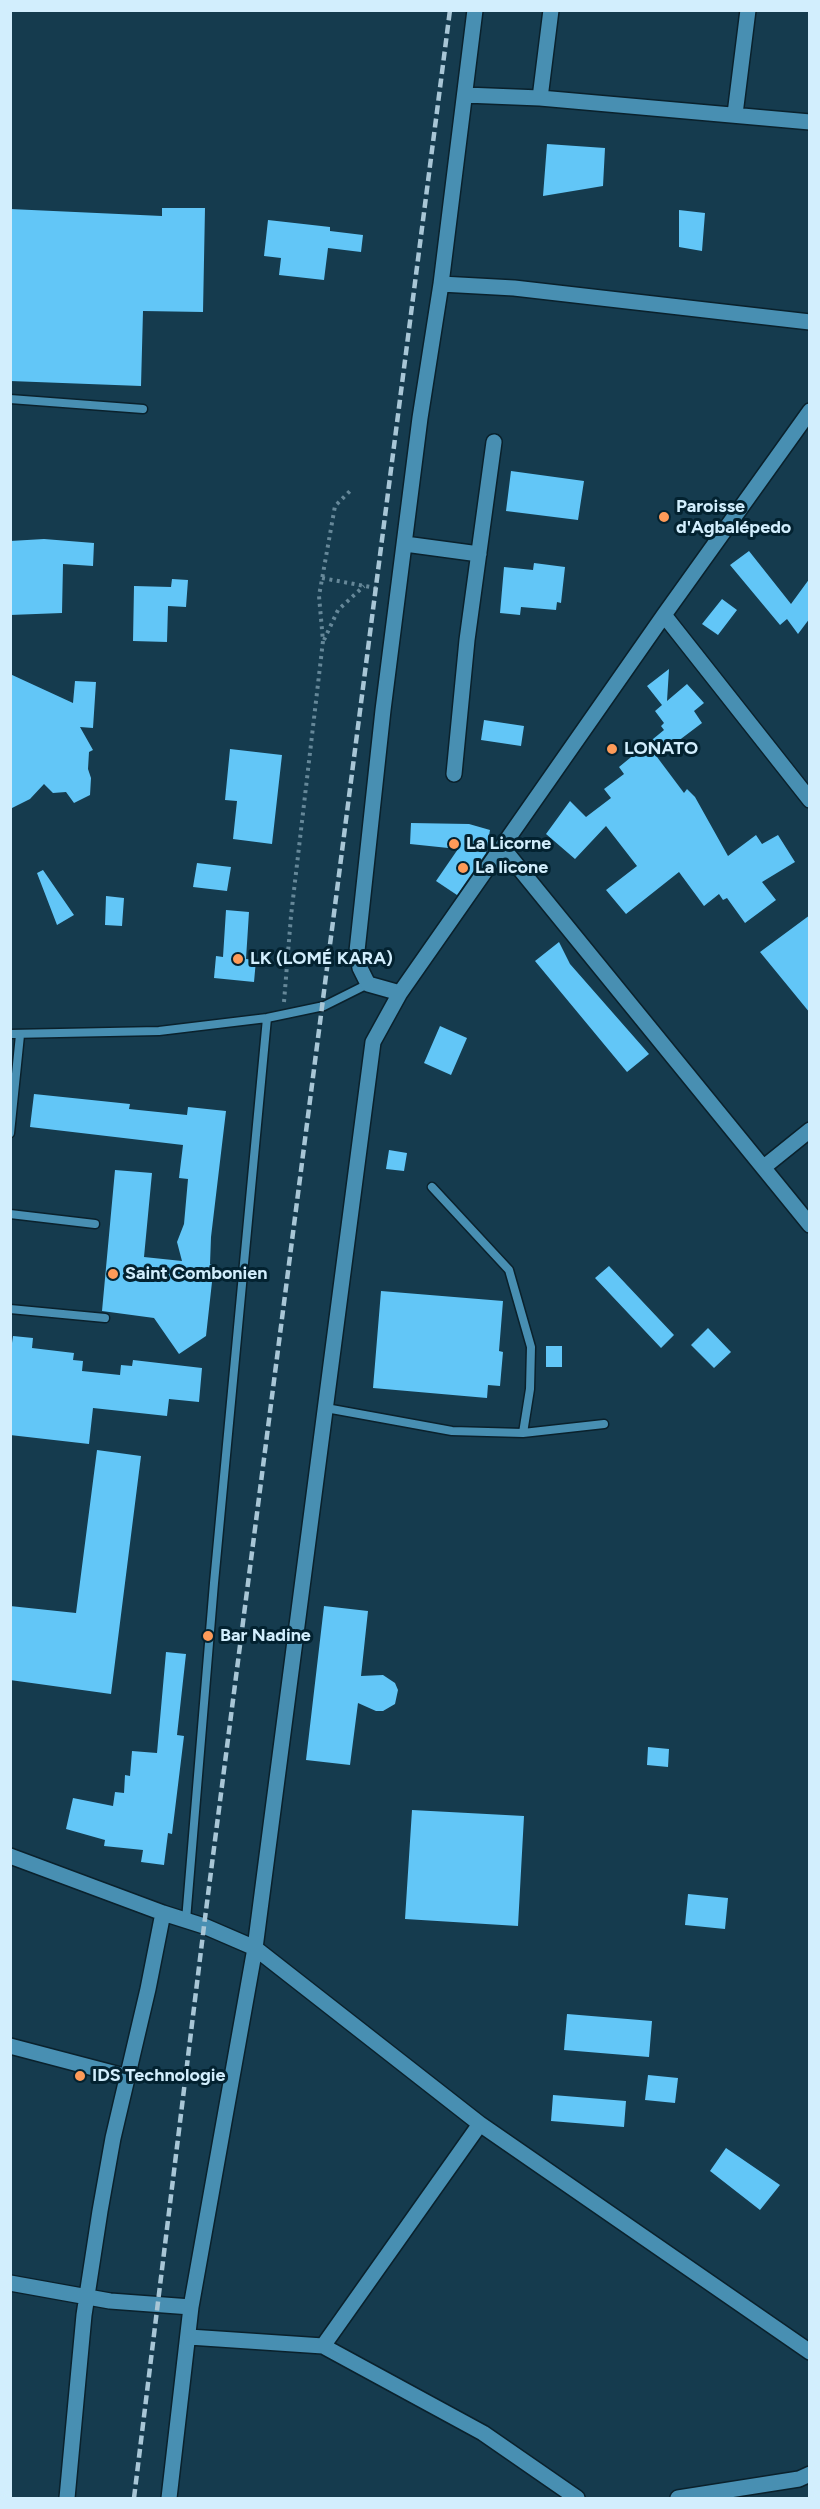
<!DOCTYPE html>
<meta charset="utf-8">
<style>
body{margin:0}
#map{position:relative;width:820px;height:2509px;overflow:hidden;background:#153b4e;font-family:Figtree,sans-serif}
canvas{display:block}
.frame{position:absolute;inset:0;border:12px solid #d2eefd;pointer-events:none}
</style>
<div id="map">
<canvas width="820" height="2509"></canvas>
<div class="frame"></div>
</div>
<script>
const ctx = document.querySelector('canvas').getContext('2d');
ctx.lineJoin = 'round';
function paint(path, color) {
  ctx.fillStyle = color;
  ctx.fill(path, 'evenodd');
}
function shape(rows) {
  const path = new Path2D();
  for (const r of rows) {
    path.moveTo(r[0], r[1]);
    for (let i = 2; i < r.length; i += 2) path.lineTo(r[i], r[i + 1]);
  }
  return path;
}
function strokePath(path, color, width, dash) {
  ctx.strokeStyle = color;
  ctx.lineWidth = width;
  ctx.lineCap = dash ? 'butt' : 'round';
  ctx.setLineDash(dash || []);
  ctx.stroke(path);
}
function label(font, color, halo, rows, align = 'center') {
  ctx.font = font + ' Figtree,sans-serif';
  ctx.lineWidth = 6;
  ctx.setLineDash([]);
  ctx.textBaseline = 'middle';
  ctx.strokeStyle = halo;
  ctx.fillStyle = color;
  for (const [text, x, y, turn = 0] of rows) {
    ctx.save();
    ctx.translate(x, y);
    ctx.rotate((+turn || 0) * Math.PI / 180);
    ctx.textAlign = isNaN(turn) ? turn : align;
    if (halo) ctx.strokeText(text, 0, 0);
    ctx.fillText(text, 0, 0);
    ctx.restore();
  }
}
paint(shape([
 [547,144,605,148,603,186,543,196],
 [162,208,205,208,203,312,143,311,141,386,10,381,10,209,162,216],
 [679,210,705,213,702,251,679,247],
 [268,220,330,227,330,231,363,235,361,252,328,248,324,280,279,275,281,258,264,256],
 [511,471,584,481,578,520,506,511],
 [44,539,94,543,93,566,63,564,62,613,10,615,10,541],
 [749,551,791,604,810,578,810,618,798,634,787,619,780,625,730,565],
 [534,563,565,567,561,603,557,602,556,610,521,607,520,615,500,613,504,567,533,570],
 [172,579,188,580,186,607,168,606,167,642,133,641,134,586,171,587],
 [722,599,737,610,718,635,702,624],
 [669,669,667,701,687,684,704,703,694,711,702,723,657,757,684,793,687,789,695,797,728,856,756,835,762,844,778,835,795,862,762,882,776,900,745,923,727,898,723,900,719,894,704,906,679,872,626,914,606,890,637,866,606,826,575,859,546,834,570,801,586,817,611,798,604,789,624,774,619,767,664,730,661,726,664,723,655,711,662,705,647,686],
 [10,674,73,703,75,681,96,682,93,728,80,727,93,750,89,752,88,769,91,778,90,795,74,803,66,792,53,793,44,784,30,799,10,809],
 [484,720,524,726,521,746,481,740],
 [230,749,282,755,272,844,233,839,237,801,225,800],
 [411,823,469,824,490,830,486,853,457,895,436,881,458,849,410,844],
 [197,863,231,867,227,891,193,887],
 [43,870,74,915,57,925,37,873],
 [106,896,124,898,122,926,105,925],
 [226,910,249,912,246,959,256,960,254,982,214,978,216,956,223,957],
 [810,915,809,960,810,1013,760,952],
 [559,942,570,964,649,1054,627,1072,535,961],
 [440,1026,467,1038,451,1075,424,1063],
 [34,1094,130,1104,129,1109,187,1115,188,1107,226,1111,211,1237,210,1264,214,1264,206,1336,179,1354,154,1318,102,1311,115,1170,152,1173,144,1257,182,1261,177,1242,184,1224,188,1179,179,1178,183,1145,30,1127],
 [389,1150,407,1153,404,1171,386,1169],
 [609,1266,674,1335,661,1348,595,1278],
 [381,1291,503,1301,499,1351,503,1352,500,1386,488,1385,487,1398,373,1388],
 [708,1328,731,1352,714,1368,691,1345],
 [13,1336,33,1338,32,1348,74,1353,73,1360,83,1361,82,1371,120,1375,121,1365,132,1366,133,1360,202,1368,199,1402,169,1399,167,1416,93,1408,89,1444,10,1435,10,1357],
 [546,1346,562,1346,562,1367,546,1367],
 [97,1450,141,1456,111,1694,10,1680,10,1606,76,1613],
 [324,1606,368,1611,361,1676,383,1675,395,1683,398,1690,395,1704,383,1711,376,1711,358,1703,350,1765,306,1760],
 [166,1652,186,1654,177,1735,184,1736,172,1834,168,1833,164,1865,141,1862,143,1850,104,1846,105,1840,66,1829,73,1798,113,1806,115,1792,124,1793,125,1775,130,1776,132,1751,157,1753],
 [648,1747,669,1749,668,1767,647,1765],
 [412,1810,524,1816,518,1926,405,1919],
 [688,1894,728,1898,725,1929,685,1925],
 [567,2014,652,2021,649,2057,564,2050],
 [648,2075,678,2078,675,2103,645,2100],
 [553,2095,626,2101,624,2127,551,2121],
 [726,2148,780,2185,760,2210,710,2171]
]), '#62c6f7');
const lane = shape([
 [10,399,143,409],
 [10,1034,159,1031,267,1018,324,1006,368,984],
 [10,1133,20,1035],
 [432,1187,509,1270,531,1347,530,1389,523,1433],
 [10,1214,95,1224],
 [10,1309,105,1318],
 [326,1408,452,1431,523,1433,604,1424],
 [186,1920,214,1583,267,1018]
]);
const street = shape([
 [465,95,540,98,810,122],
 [540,98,551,10],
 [735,114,748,10],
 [441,284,514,288,810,322],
 [405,544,479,554],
 [664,615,810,800],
 [454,774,467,640,494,442],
 [502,847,810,1225],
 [400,993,368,984,360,968,357,951,383,710,420,418,441,284,475,10],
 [764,1167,810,1130],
 [10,1856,163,1913,204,1926,255,1948,480,2124,810,2352],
 [10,2046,128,2077],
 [10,2283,110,2301,191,2307],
 [189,2337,323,2346,483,2433,577,2498],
 [323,2346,480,2124],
 [67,2498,84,2315,100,2211,113,2138,148,1989,163,1913],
 [169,2498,191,2307,255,1948,373,1042,400,993,664,615,810,411],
 [678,2498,799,2479,810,2474]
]);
strokePath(lane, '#0a212c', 11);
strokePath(street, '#0a212c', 18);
strokePath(shape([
 [322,578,381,589],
 [324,640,338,610,364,586],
 [284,1002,291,916,323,641,319,596,335,506,351,490]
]), '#689', 4, [3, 4.5]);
strokePath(lane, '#488fb2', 8);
strokePath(street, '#488fb2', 15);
strokePath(shape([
 [134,2498,204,1926,450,10]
]), '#a8c6d6', 4.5, [9, 4.5]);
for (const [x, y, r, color] of [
 [664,517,6,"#fe9b59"],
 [612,749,6,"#fe9b59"],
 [454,844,6,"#fe9b59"],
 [463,868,6,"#fe9b59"],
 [238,959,6,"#fe9b59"],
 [113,1274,6,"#fe9b59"],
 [208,1636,6,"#fe9b59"],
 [80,2076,6,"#fe9b59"]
]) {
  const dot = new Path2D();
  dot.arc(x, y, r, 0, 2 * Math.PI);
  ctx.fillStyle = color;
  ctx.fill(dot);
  strokePath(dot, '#032230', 2);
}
label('bold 18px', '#d2eefd', '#032230', [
 ["Paroisse",676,507],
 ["d'Agbalépedo",676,528],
 ["LONATO",624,749],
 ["La Licorne",466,844],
 ["La licone",475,868],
 ["LK (LOMÉ KARA)",250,959],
 ["Saint Combonien",125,1274],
 ["Bar Nadine",220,1636],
 ["IDS Technologie",92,2076]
], 'left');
</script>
